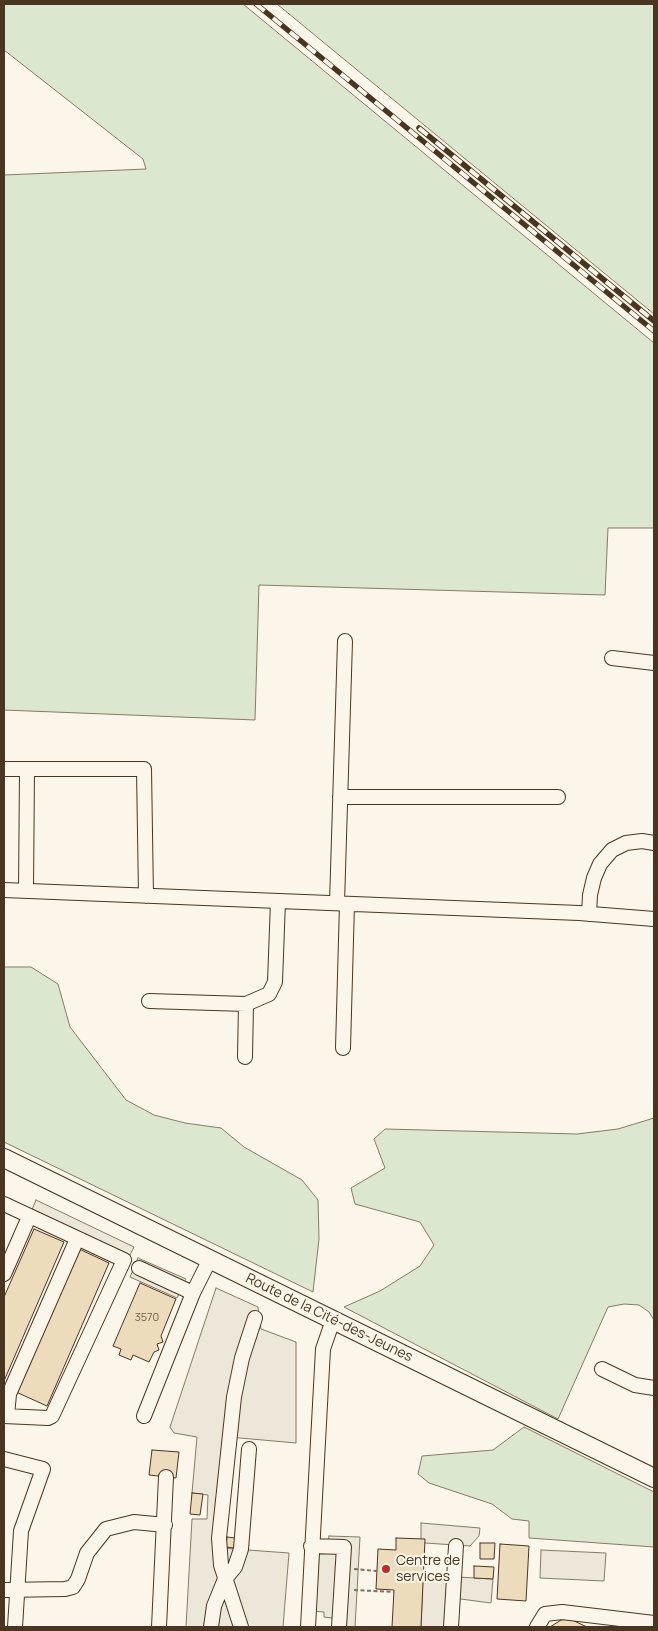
<!DOCTYPE html>
<meta charset="utf-8">
<style>
body{margin:0}
#map{position:relative;width:658px;height:1631px;overflow:hidden;background:#fbf6e9;font-family:Manrope,sans-serif}
canvas{display:block}
.frame{position:absolute;inset:0;border:5px solid #4a3520;pointer-events:none}
</style>
<div id="map">
<canvas width="658" height="1631"></canvas>
<div class="frame"></div>
</div>
<script>
const ctx = document.querySelector('canvas').getContext('2d');
ctx.lineJoin = 'round';
function paint(path, color) {
  ctx.fillStyle = color;
  ctx.fill(path, 'evenodd');
}
function shape(rows) {
  const path = new Path2D();
  for (const r of rows) {
    path.moveTo(r[0], r[1]);
    for (let i = 2; i < r.length; i += 2) path.lineTo(r[i], r[i + 1]);
  }
  return path;
}
function strokePath(path, color, width, dash) {
  ctx.strokeStyle = color;
  ctx.lineWidth = width;
  ctx.lineCap = dash ? 'butt' : 'round';
  ctx.setLineDash(dash || []);
  ctx.stroke(path);
}
function label(font, color, halo, rows, align = 'center') {
  ctx.font = font + ' Manrope,sans-serif';
  ctx.lineWidth = 4;
  ctx.setLineDash([]);
  ctx.textBaseline = 'middle';
  ctx.strokeStyle = halo;
  ctx.fillStyle = color;
  for (const [text, x, y, turn = 0] of rows) {
    ctx.save();
    ctx.translate(x, y);
    ctx.rotate((+turn || 0) * Math.PI / 180);
    ctx.textAlign = isNaN(turn) ? turn : align;
    if (halo) ctx.strokeText(text, 0, 0);
    ctx.fillText(text, 0, 0);
    ctx.restore();
  }
}
const green = shape([
 [4,4,243,4,654,343,654,528,608,528,605,595,259,585,255,720,4,710,4,175,146,169,143,159,4,50,4,4],
 [277,4,654,4,654,314,345,60,277,4],
 [4,967,31,967,58,984,70,1027,126,1100,154,1115,185,1123,221,1128,244,1147,302,1180,318,1200,319,1239,313,1292,4,1142,4,967],
 [654,1118,654,1320,649,1312,639,1305,624,1304,608,1307,558,1419,344,1307,380,1291,420,1266,434,1245,420,1222,355,1204,351,1188,385,1168,374,1139,385,1129,577,1134,618,1129,654,1118],
 [524,1427,654,1492,654,1547,529,1538,529,1521,512,1519,492,1504,429,1483,418,1474,422,1456,493,1450,524,1427]
]);
paint(green, '#dce7d0');
strokePath(green, '#887966', 1);
const parking = shape([
 [36,1200,134,1247,127,1261,29,1217,36,1200],
 [138,1258,186,1279,177,1298,130,1277,138,1258],
 [216,1288,258,1307,261,1329,296,1342,296,1443,229,1437,220,1548,289,1553,283,1627,186,1627,192,1519,207,1519,208,1495,192,1493,197,1437,174,1433,170,1427,216,1288],
 [421,1523,480,1528,479,1536,470,1546,425,1543,421,1539,421,1523],
 [329,1536,360,1537,355,1627,339,1627,339,1619,324,1617,324,1612,309,1611,311,1546,328,1546,329,1536],
 [541,1550,606,1553,604,1581,540,1578,541,1550],
 [423,1575,493,1579,491,1603,453,1598,451,1627,421,1627,423,1575]
]);
paint(parking, '#ede7d9');
strokePath(parking, '#887966', 1);
const building = shape([
 [34,1229,64,1242,4,1381,4,1297,34,1229],
 [79,1249,109,1263,47,1406,16,1392,79,1249],
 [140,1283,176,1299,161,1336,163,1342,157,1344,159,1350,154,1352,149,1362,133,1355,131,1360,119,1355,121,1349,113,1346,140,1283],
 [152,1450,179,1452,176,1478,149,1475,152,1450],
 [192,1493,203,1494,200,1515,190,1514,192,1493],
 [227,1537,235,1538,234,1548,226,1547,227,1537],
 [396,1538,425,1539,421,1627,392,1627,394,1590,376,1589,378,1549,396,1550,396,1538],
 [480,1543,495,1543,494,1559,480,1559,480,1543],
 [500,1544,529,1546,526,1601,497,1599,500,1544],
 [474,1566,494,1567,493,1579,474,1578,474,1566],
 [570,1619,587,1627,550,1627,561,1620,570,1619]
]);
paint(building, '#ecdcbc');
strokePath(building, '#4a3520', 1);
const minor = shape([
 [612,658,654,663],
 [4,769,144,769,146,896],
 [340,797,558,797],
 [4,890,579,913,654,919],
 [26,891,27,769],
 [337,903,345,641],
 [589,914,590,895,594,878,600,864,612,850,626,843,642,841,654,843],
 [149,1001,246,1004],
 [343,1048,347,904],
 [245,1057,246,1004,269,994,275,982,278,901],
 [4,1204,124,1260,52,1416,48,1418,4,1416],
 [139,1268,193,1293,210,1259],
 [4,1274,29,1217],
 [602,1369,635,1385,654,1388],
 [7,1416,9,1394,77,1239],
 [144,1416,193,1293],
 [4,1459,43,1469,21,1531,15,1627],
 [311,1546,344,1547,339,1627],
 [4,1590,65,1589,73,1587,78,1579,87,1553,106,1529,134,1522,165,1525],
 [159,1627,166,1477],
 [211,1627,214,1606,225,1579,235,1567,241,1549,249,1449],
 [241,1627,221,1565,219,1538,234,1397,242,1358,255,1318],
 [308,1627,323,1349,333,1320],
 [451,1627,456,1546],
 [537,1627,545,1614,562,1612,654,1623]
]);
const major = shape([
 [4,1158,654,1478]
]);
strokePath(minor, '#4a3520', 16);
strokePath(major, '#4a3520', 20);
strokePath(shape([
 [354,1569,377,1571],
 [354,1590,394,1592]
]), '#7f6f5c', 2, [4, 2.5]);
strokePath(minor, '#fbf6e9', 14);
strokePath(major, '#fbf6e9', 18);
const rail = shape([
 [256,4,654,331],
 [419,128,654,321]
]);
strokePath(rail, '#4a3520', 5.5);
strokePath(rail, '#fbf6e9', 4, [11]);
for (const [x, y, r, color] of [
 [386,1569,5,"#c62828"]
]) {
  const dot = new Path2D();
  dot.arc(x, y, r, 0, 2 * Math.PI);
  ctx.fillStyle = color;
  ctx.fill(dot);
  strokePath(dot, '#fbf6e9', 2);
}
label('11px', '#725f47', null, [
 ["3570",147,1318]
]);
label('14px', '#4a3520', '#fbf6e9', [
 ["Route de la Cité-des-Jeunes",329,1318,26]
]);
label('14px', '#4a3520', '#fbf6e9', [
 ["Centre de",396,1561],
 ["services",396,1577]
], 'left');
</script>
